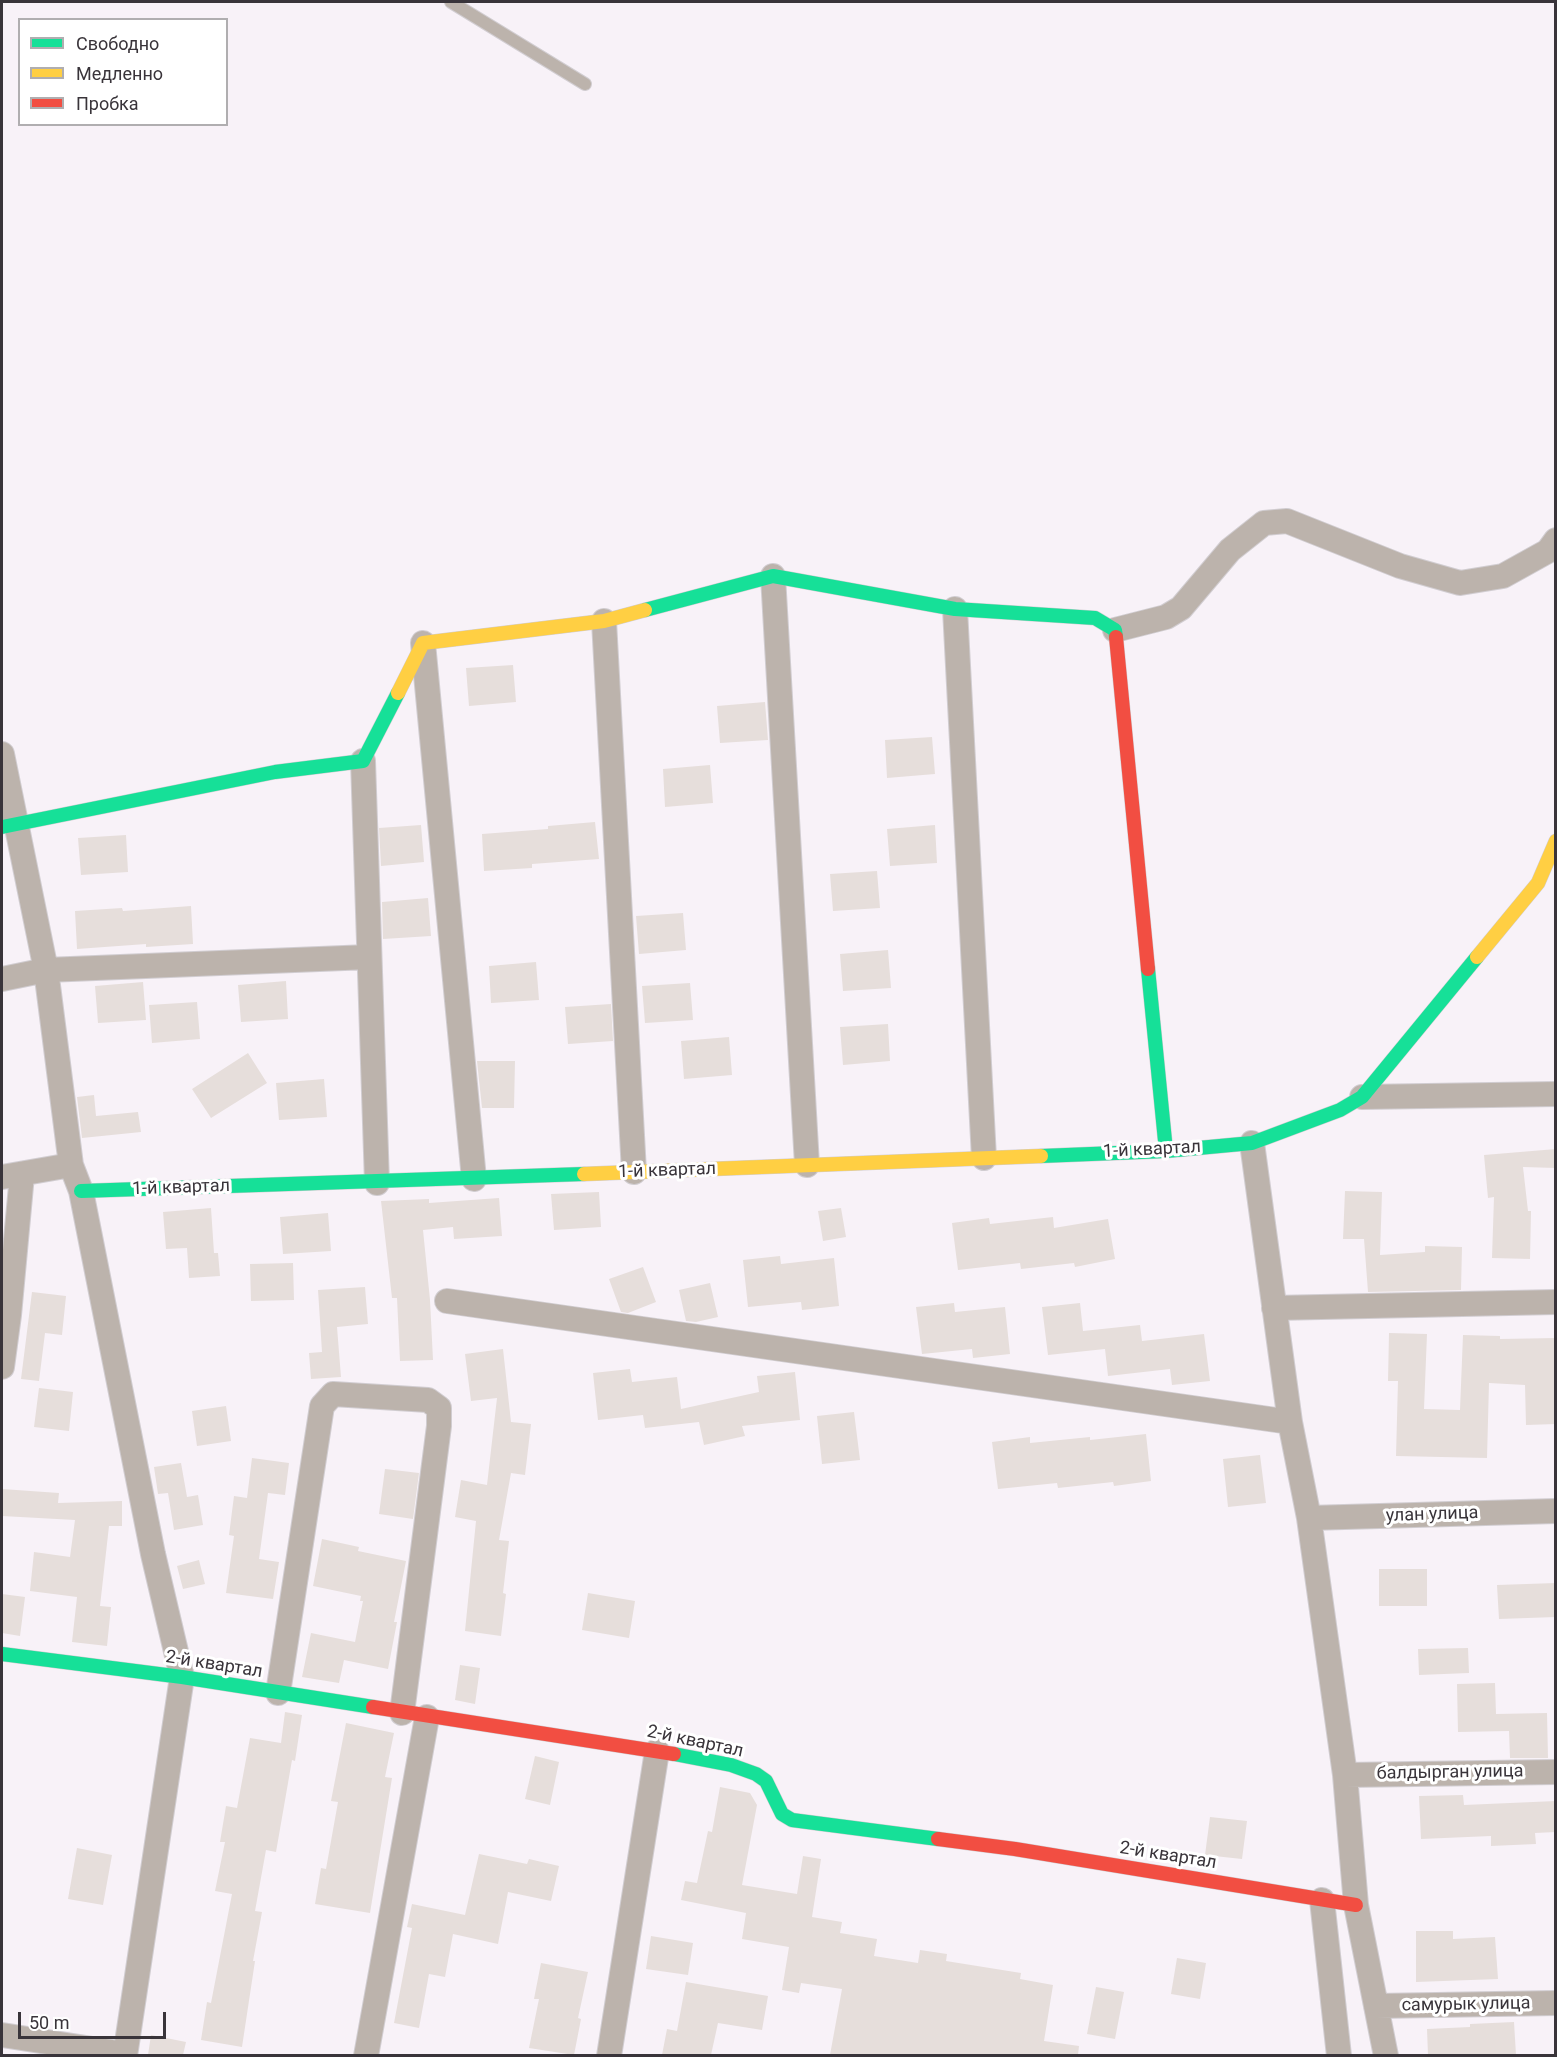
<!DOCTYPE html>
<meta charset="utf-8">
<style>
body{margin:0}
#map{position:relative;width:1557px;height:2057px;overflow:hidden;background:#f8f2f8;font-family:Roboto,sans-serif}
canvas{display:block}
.frame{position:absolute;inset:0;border:3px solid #39343a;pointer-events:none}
.legend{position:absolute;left:18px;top:18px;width:210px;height:108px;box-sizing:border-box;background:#fff;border:2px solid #b0aeb0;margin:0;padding:8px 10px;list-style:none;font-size:18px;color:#39343a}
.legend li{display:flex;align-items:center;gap:12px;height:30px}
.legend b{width:30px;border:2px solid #b0aeb0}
.scale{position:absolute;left:18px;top:2012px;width:148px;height:27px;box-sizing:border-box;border:3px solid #39343a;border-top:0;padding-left:8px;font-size:18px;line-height:21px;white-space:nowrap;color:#39343a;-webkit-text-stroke:4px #fff;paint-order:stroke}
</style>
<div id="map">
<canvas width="1557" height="2057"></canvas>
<div class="frame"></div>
<ul class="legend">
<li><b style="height:8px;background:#16e098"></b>Свободно</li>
<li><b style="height:8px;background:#ffcf43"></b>Медленно</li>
<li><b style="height:8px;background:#f24e42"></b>Пробка</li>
</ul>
<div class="scale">50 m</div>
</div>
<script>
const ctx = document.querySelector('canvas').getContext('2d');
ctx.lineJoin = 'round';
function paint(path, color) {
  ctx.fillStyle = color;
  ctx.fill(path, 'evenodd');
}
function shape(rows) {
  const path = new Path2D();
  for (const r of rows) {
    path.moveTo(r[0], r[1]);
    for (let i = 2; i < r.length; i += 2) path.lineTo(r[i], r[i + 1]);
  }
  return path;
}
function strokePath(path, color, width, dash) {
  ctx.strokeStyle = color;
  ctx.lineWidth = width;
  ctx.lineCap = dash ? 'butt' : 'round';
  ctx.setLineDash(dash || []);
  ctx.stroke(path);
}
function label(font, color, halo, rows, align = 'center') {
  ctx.font = font + ' Roboto,sans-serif';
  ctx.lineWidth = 6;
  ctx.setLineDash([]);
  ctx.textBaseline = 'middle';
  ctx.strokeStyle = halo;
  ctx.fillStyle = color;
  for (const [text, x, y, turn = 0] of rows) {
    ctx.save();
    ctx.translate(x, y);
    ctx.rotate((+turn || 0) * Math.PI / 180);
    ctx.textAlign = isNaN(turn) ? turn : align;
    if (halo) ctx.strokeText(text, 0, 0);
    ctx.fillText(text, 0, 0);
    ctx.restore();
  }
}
paint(shape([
 [513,665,516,702,469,706,466,668],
 [765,702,768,740,720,743,717,706],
 [932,737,935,774,887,778,885,740],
 [710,765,713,803,665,807,663,769],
 [595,822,599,859,532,864,532,868,484,871,482,834,548,829,548,826],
 [421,825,424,862,381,866,379,828],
 [935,825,937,863,890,866,887,829],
 [126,835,128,872,81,875,78,838],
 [877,871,880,908,833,911,830,874],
 [428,898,431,936,383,939,382,902],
 [191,906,193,944,146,947,146,944,77,949,75,911,122,908,123,911],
 [683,913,686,950,639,954,636,916],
 [888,950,891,988,843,991,840,954],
 [536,962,539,1000,491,1003,489,966],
 [286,981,288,1019,241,1022,238,985],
 [143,982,146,1020,98,1023,95,986],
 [690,983,693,1020,645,1023,642,986],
 [197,1002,200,1039,152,1043,149,1005],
 [611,1004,613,1041,568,1044,565,1007],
 [888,1024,890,1061,843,1065,840,1027],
 [729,1037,732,1075,684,1079,681,1041],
 [248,1053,267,1083,211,1118,192,1089],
 [477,1061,515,1061,514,1108,482,1108],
 [324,1079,327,1117,279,1120,276,1083],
 [94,1095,96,1116,138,1112,141,1132,82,1138,77,1097],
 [1556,1149,1556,1168,1523,1167,1528,1211,1531,1211,1530,1259,1492,1258,1494,1197,1488,1198,1484,1155],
 [1345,1191,1382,1192,1380,1255,1425,1252,1425,1246,1462,1247,1461,1290,1368,1292,1364,1239,1343,1239],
 [599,1192,601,1227,554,1230,551,1194],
 [499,1198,502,1236,454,1239,453,1227,423,1230,430,1300,433,1360,400,1361,397,1298,392,1298,381,1201,429,1199,429,1203],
 [211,1208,214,1253,218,1253,220,1276,189,1278,187,1248,166,1249,163,1212],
 [841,1208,846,1237,823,1241,818,1211],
 [328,1213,331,1251,283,1254,280,1217],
 [1053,1217,1054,1228,1108,1219,1115,1259,1075,1267,1074,1263,1021,1269,1020,1263,958,1270,952,1223,989,1218,990,1224],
 [780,1256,781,1264,834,1258,839,1306,802,1310,801,1302,748,1307,743,1260],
 [293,1263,294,1300,251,1301,250,1264],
 [643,1267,656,1302,628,1313,621,1312,609,1279],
 [710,1283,718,1317,696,1322,686,1321,679,1290],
 [365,1287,368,1324,337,1327,341,1377,311,1379,309,1353,322,1352,318,1290],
 [32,1292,66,1296,62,1335,45,1333,39,1381,21,1379],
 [954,1303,955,1312,1005,1307,1010,1354,973,1358,972,1349,922,1354,916,1307],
 [1080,1303,1083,1331,1140,1325,1142,1341,1204,1334,1210,1381,1172,1385,1170,1369,1108,1376,1105,1349,1048,1355,1042,1307],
 [1389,1333,1427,1334,1424,1409,1460,1410,1463,1335,1500,1336,1500,1339,1556,1338,1556,1424,1526,1425,1525,1385,1489,1383,1487,1458,1396,1456,1398,1381,1388,1381],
 [503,1349,511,1422,531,1424,525,1475,511,1473,499,1540,509,1541,503,1593,506,1594,501,1636,465,1631,476,1521,455,1517,461,1480,487,1485,497,1398,471,1401,465,1354],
 [630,1369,632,1382,677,1377,681,1409,759,1392,757,1376,795,1372,800,1420,742,1426,745,1436,704,1445,699,1422,645,1428,643,1415,598,1420,593,1373],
 [39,1388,73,1392,69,1431,34,1427],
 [226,1406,231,1441,197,1446,192,1411],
 [854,1412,860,1460,822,1464,817,1416],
 [1146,1434,1151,1481,1114,1486,1113,1482,1058,1488,1057,1483,998,1489,992,1442,1030,1437,1030,1443,1090,1437,1090,1440],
 [1260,1455,1266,1503,1228,1507,1223,1459],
 [252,1458,289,1463,285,1495,268,1493,259,1559,279,1562,273,1599,226,1593,234,1536,229,1535,234,1496,247,1498],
 [181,1463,187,1497,198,1495,203,1525,174,1530,168,1493,158,1494,154,1467],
 [385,1469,419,1473,413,1519,379,1514],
 [2,1489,59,1493,58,1503,122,1501,122,1526,109,1526,100,1606,111,1607,107,1646,72,1642,77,1597,30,1591,34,1552,70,1557,75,1520,2,1516],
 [322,1539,359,1547,358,1551,406,1561,394,1622,397,1622,388,1669,344,1660,339,1683,302,1677,311,1633,355,1642,363,1601,360,1601,361,1596,313,1586],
 [199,1560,205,1584,183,1589,177,1566],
 [1379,1569,1427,1569,1427,1606,1379,1606],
 [1556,1583,1556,1617,1499,1619,1497,1585],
 [588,1593,635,1601,629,1638,582,1630],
 [2,1594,25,1597,20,1636,2,1633],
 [1468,1648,1469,1673,1419,1675,1418,1649],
 [460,1665,480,1668,475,1704,455,1700],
 [1495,1683,1496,1714,1547,1713,1548,1758,1510,1758,1509,1731,1458,1732,1457,1684],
 [285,1712,302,1715,295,1761,292,1760,276,1852,266,1850,255,1911,262,1912,253,1961,255,1961,242,2047,201,2040,207,2002,211,2003,232,1894,215,1891,225,1842,220,1842,226,1806,237,1808,250,1738,281,1743],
 [346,1723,394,1733,385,1777,392,1778,370,1913,315,1904,321,1868,326,1869,338,1802,331,1801],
 [535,1756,559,1762,550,1805,525,1799],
 [720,1787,750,1793,757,1805,742,1885,797,1894,803,1856,821,1859,812,1917,842,1922,840,1933,877,1939,874,1956,918,1963,920,1950,947,1954,946,1961,1021,1973,1020,1979,1053,1985,1044,2041,1079,2046,1078,2055,830,2055,842,1989,801,1983,799,1993,782,1990,789,1947,742,1939,746,1913,681,1900,685,1881,697,1883,708,1831,712,1832],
 [1463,1795,1464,1805,1556,1801,1556,1832,1535,1833,1536,1844,1491,1846,1491,1836,1421,1839,1419,1796],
 [1210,1817,1247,1821,1242,1859,1205,1855],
 [77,1848,112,1855,103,1905,68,1899],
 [479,1854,527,1864,529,1859,559,1866,551,1901,508,1892,498,1944,453,1934,445,1977,429,1974,419,2028,394,2023,412,1928,407,1927,412,1904,465,1915],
 [1416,1931,1453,1931,1453,1939,1495,1937,1498,1979,1416,1982],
 [651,1936,693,1943,688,1975,646,1969],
 [1177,1958,1206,1963,1200,1999,1171,1994],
 [541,1963,588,1972,578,2018,581,2019,574,2055,529,2048,539,1999,534,1999],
 [686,1982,768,1996,762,2030,718,2023,711,2055,662,2055,667,2029,677,2031],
 [1096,1987,1124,1992,1115,2039,1087,2034],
 [1514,2022,1516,2055,1428,2055,1427,2029,1470,2027,1470,2024],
 [151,2035,186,2042,183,2055,148,2055]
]), '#e6dedb');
const lane = shape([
 [451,2,585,84]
]);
const street = shape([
 [773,576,807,1165],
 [955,609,984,1158],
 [604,621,634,1172],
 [1115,630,1166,617,1181,608,1230,550,1264,523,1287,521,1400,566,1460,583,1503,576,1548,551,1556,540],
 [423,643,474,1179],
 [2,754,46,970,71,1165,81,1191,153,1554,182,1677,125,2056],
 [363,761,377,1183],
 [2,979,46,970,369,957],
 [1362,1097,1556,1094],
 [1252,1143,1290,1422,1309,1518,1345,1775,1356,1905,1386,2056],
 [2,1177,71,1165],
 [447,1301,1290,1422],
 [1274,1308,1556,1302],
 [2,1367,9,1315,22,1175],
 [1309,1518,1556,1511],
 [278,1693,322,1406,333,1394,428,1400,439,1408,439,1426,402,1713],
 [1345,1775,1556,1772],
 [1322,1900,1339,2056],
 [1376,2006,1556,2003],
 [2,2035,125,2054],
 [366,2056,427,1717],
 [609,2056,657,1751]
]);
const fast = shape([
 [645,610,773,576,955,609,1095,618,1115,630,1116,637],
 [2,827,275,772,363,761,398,693],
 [1148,969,1166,1151],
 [1041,1156,1166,1151,1252,1143,1340,1110,1362,1097,1477,957],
 [81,1191,584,1174],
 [2,1654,182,1677,373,1707],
 [674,1754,731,1765,756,1774,766,1781,782,1814,792,1820,938,1839]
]);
const slow = shape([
 [398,693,423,643,604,621,645,610],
 [1477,957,1538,883,1556,841],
 [584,1174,1041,1156]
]);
const jam = shape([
 [1116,637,1148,969],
 [373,1707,674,1754],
 [938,1839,1015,1849,1356,1905]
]);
strokePath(lane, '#d1cdd1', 14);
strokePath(street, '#d1cdd1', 26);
strokePath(fast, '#d1cdd1', 15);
strokePath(slow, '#d1cdd1', 15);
strokePath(jam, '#d1cdd1', 15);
strokePath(lane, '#bcb3ac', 12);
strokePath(street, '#bcb3ac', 24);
strokePath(fast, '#16e098', 14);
strokePath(slow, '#ffcf43', 14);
strokePath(jam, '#f24e42', 14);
label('18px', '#39343a', '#fff', [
 ["1-й квартал",1152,1150,-3],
 ["1-й квартал",667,1171,-2],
 ["1-й квартал",181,1188,-2],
 ["улан улица",1432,1515,-2],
 ["2-й квартал",214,1665,9],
 ["2-й квартал",695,1742,12],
 ["балдырган улица",1450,1773,-1],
 ["2-й квартал",1168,1856,9],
 ["самурык улица",1466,2005,-1]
]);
</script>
